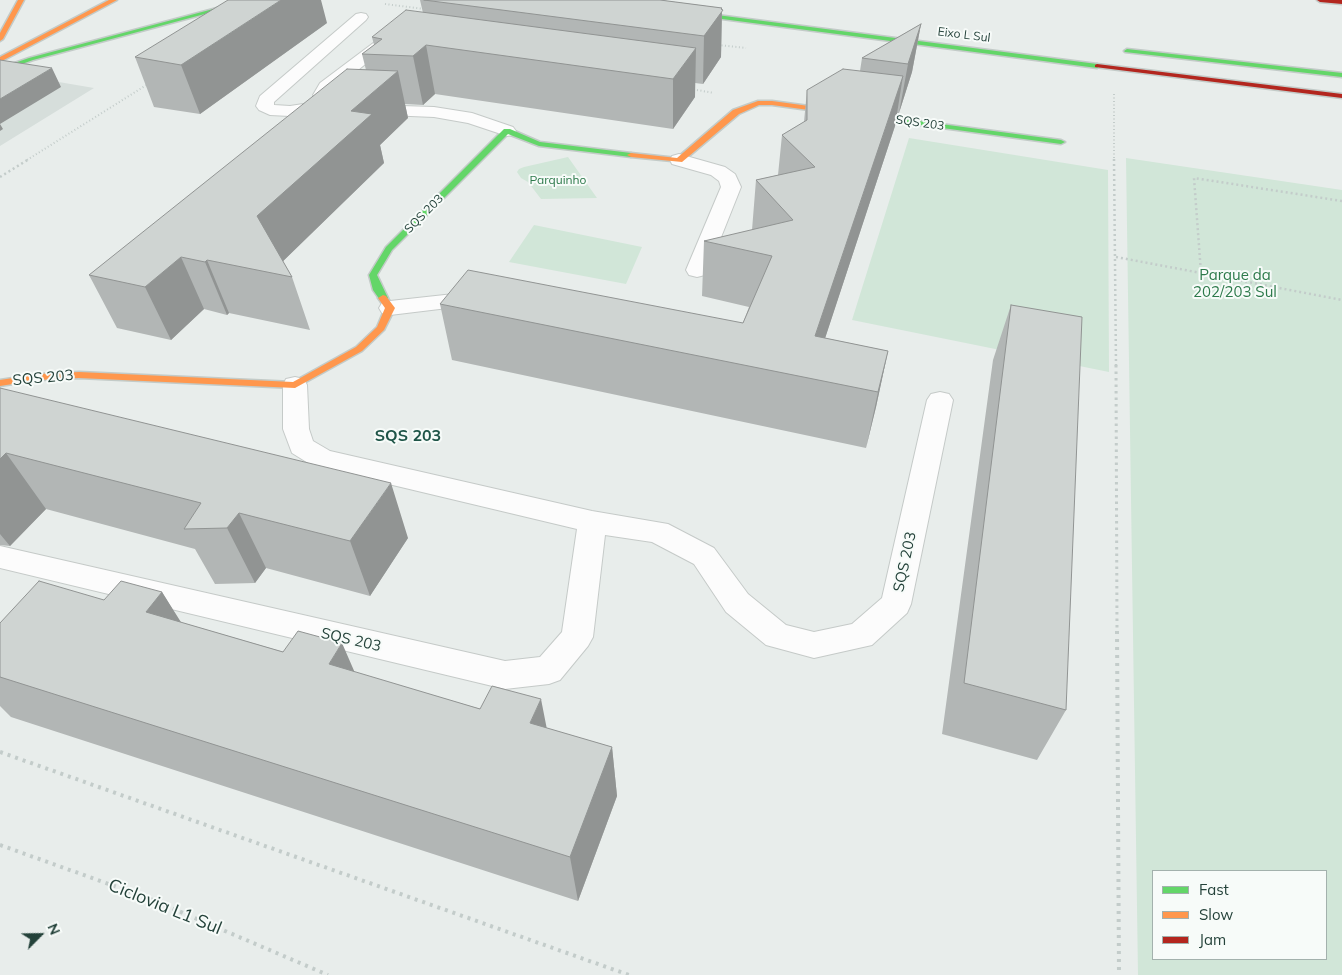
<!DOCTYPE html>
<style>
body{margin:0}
#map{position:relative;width:1342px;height:975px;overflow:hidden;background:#e8edeb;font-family:Mulish,sans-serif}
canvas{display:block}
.legend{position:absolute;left:1152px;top:870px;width:175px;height:90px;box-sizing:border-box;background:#f7fbf9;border:1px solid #a3b1ad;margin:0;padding:6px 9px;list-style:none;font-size:15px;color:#24423a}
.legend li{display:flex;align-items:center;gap:10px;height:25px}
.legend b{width:25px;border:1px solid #a3b1ad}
.north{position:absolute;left:15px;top:910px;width:50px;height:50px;-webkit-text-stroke:4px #f7fbf9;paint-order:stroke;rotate:67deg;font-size:14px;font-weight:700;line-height:20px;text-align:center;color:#24423a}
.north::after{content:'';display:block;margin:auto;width:18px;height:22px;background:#24423a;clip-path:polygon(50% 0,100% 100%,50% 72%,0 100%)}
</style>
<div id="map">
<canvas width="1342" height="975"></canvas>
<ul class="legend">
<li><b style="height:6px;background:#63d668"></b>Fast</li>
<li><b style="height:6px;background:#ff974d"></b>Slow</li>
<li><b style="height:6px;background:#b3261e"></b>Jam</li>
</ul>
<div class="north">N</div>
</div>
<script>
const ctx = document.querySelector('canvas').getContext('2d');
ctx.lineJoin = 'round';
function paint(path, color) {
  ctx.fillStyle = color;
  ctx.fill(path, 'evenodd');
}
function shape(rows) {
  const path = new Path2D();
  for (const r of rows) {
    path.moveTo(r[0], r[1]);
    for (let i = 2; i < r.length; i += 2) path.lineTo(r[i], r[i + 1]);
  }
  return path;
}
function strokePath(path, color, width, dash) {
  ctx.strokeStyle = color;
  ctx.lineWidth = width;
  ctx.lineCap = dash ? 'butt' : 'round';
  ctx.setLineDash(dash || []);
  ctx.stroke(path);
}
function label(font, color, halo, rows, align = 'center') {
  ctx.font = font + ' Mulish,sans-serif';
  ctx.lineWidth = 4;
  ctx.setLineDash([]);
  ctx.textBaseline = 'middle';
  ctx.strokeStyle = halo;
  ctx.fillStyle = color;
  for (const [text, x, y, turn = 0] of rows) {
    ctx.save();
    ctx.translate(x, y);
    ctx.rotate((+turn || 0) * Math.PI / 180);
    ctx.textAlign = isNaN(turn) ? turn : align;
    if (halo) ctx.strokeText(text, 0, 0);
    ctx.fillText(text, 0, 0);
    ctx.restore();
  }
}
paint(shape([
 [0,72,94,88,0,146]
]), '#d6dedb');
paint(shape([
 [909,138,1108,170,1109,372,852,320],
 [568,157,597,198,541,199,528,182,521,178,517,172,519,169,524,167],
 [1126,158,1342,190,1342,975,1138,975],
 [1153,871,1326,871,1326,959,1153,959],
 [534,225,642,247,626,284,509,262]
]), '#d1e6d8');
const street = shape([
 [361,13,366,14,368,17,366,20,274,102,274,105,290,106,323,101,329,102,332,106,329,110,290,116,270,115,259,110,256,106,260,96,356,14,361,13],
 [393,30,398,32,401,35,398,38,333,90,328,99,316,99,313,95,320,83,388,32,393,30],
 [369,105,434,107,472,113,513,127,516,131,513,135,507,136,468,123,434,117,363,114,360,110,363,106,369,105],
 [679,154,725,167,735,174,741,187,708,270,705,275,697,277,689,275,686,270,721,187,719,181,711,175,672,164,670,160,672,156,679,154],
 [481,291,489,293,492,298,489,303,390,315,382,313,379,308,382,303,390,301,481,291],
 [295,377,304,379,307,385,309,429,313,441,330,451,592,511,668,524,714,548,748,594,786,625,814,632,852,624,882,598,927,400,931,394,940,392,949,394,953,400,911,604,907,613,872,645,814,658,766,645,726,612,694,564,652,542,605,535,593,637,588,646,560,680,549,684,505,689,0,568,0,546,505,661,540,657,562,632,577,529,313,466,292,453,283,429,283,385,286,379,295,377]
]);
const fast = shape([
 [247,0,257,0,33,60,0,72,0,68,29,58,247,0],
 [686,11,1097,64,1100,66,1097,68,684,14,684,12,686,11],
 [1127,49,1342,73,1342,77,1125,52,1124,51,1127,49],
 [828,109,1061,140,1065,142,1061,144,831,113,827,111,828,109],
 [504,129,510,129,540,142,631,153,635,155,631,157,539,146,508,134,392,250,377,275,388,298,386,300,380,300,373,290,369,275,386,247,504,129]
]);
const slow = shape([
 [18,0,24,0,3,39,0,41,0,33,18,0],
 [109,0,117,0,0,62,0,57,109,0],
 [758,101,772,101,831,109,835,111,831,113,772,105,759,105,739,114,682,162,631,157,627,155,631,153,677,158,733,110,758,101],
 [383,295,386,296,395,308,384,330,362,351,295,388,79,378,38,380,0,386,0,380,38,374,79,372,293,382,356,347,377,327,385,308,378,298,383,295]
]);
const jam = shape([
 [1317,0,1342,0,1342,4,1320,2,1317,0],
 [1097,64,1342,94,1342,98,1095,67,1095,65,1097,64]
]);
strokePath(street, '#c5cac8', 2);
strokePath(fast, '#c3cbc8', 3);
strokePath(slow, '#c3cbc8', 3);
strokePath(jam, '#c3cbc8', 3);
strokePath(shape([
 [385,4,424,9],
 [718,45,746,48],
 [697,90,714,93],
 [1114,94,1114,160],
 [27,160,148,84]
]), '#c3ccca', 2, [1, 2.5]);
strokePath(shape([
 [1114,159,1116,366],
 [0,177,29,159],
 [1342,201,1194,178,1201,273,1342,300],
 [1116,257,1201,273]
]), '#c3ccca', 2.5, [2, 3]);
strokePath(shape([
 [1116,365,1117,632]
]), '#c3ccca', 3, [2.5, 4]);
strokePath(shape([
 [1117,631,1119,975],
 [0,752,629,975],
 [0,845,148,898,328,975]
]), '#c3ccca', 4, [3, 5]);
paint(street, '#fcfcfc');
paint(fast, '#63d668');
paint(slow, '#ff974d');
paint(jam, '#b3261e');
paint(shape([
 [420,0,660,0,722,8,721,57,703,84,695,83,695,97,673,129,435,94,423,105,405,104,408,118,380,145,384,163,283,261,292,277,310,330,229,313,227,315,204,309,171,340,117,328,89,275,366,70,362,54,374,45,372,37,423,13],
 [327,23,200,114,154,107,135,57],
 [921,24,912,72,899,113,897,113,895,126,825,338,888,351,876,407,866,448,452,360,440,304,743,323,749,307,702,296,704,241,752,230,756,180,778,175,782,135,804,122,807,90,860,71,862,58],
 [1011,305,1066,710,1037,760,942,734,993,360],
 [0,388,408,538,370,596,266,568,255,583,215,584,195,549,46,509,10,546,0,545],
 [162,592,180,622,612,747,617,796,578,901,11,717,0,706,0,623]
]), '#b2b6b5');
paint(shape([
 [281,0,321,0,327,23,200,114,181,65],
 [722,8,721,57,703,84,704,36],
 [921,24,912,72,899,113,908,64],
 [426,45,435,94,423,105,413,56],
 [696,48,695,97,673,129,673,79],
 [52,68,61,87,0,124,0,99],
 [398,71,408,118,380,145,384,163,276,268,257,216,351,111],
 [903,76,895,126,812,378,815,336],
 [0,124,3,129,0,131],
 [181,257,204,309,171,340,145,287],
 [207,260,229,313,227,315,205,262],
 [888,351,876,407,866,448,878,392],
 [6,453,46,509,10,546,0,534,0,459],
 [391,483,408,538,370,596,350,541],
 [239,513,266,568,255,583,227,528],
 [162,592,196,646,146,612],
 [342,643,365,696,329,664],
 [541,699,551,750,530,723],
 [612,747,617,796,578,901,570,857]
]), '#919493');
const building = shape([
 [228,0,281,0,181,65,135,57,228,0],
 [424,0,660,0,722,8,721,9,723,10,704,36,424,0],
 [406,10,696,48,673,79,426,45,413,56,362,54,382,39,372,37,406,10],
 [921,24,908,64,862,58,921,24],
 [0,60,52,68,0,99,0,60],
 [347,69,398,71,351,111,372,114,257,216,292,277,207,260,205,262,181,257,145,287,89,275,347,69],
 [843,69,903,76,815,336,888,351,878,392,440,304,468,270,743,323,772,256,704,241,793,220,756,180,815,167,782,135,807,120,807,90,843,69],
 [1011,305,1082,317,1066,710,964,683,1011,305],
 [0,388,391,483,350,541,239,513,227,528,184,529,201,503,6,453,0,459,0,388],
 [39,581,104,600,121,581,162,592,146,612,283,652,298,631,342,643,329,664,480,709,492,686,541,699,530,723,612,747,570,857,0,677,0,623,39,581]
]);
paint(building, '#cfd4d2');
strokePath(building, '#919493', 1);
label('12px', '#24423a', '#f7fbf9', [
 ["Eixo L Sul",964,35,7],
 ["SQS 203",920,123,8],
 ["SQS 203",424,214,-45]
]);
label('12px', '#2d7a4b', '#f7fbf9', [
 ["Parquinho",558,180]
]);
label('15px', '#2d7a4b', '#f7fbf9', [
 ["Parque da",1235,275],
 ["202/203 Sul",1235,292]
]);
label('15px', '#24423a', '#f7fbf9', [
 ["SQS 203",43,378,-5],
 ["SQS 203",905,562,-78],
 ["SQS 203",351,640,13]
]);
label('bold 16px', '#1f5548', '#f7fbf9', [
 ["SQS 203",408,436]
]);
label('18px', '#24423a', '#f7fbf9', [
 ["Ciclovia L1 Sul",165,907,22]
]);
</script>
